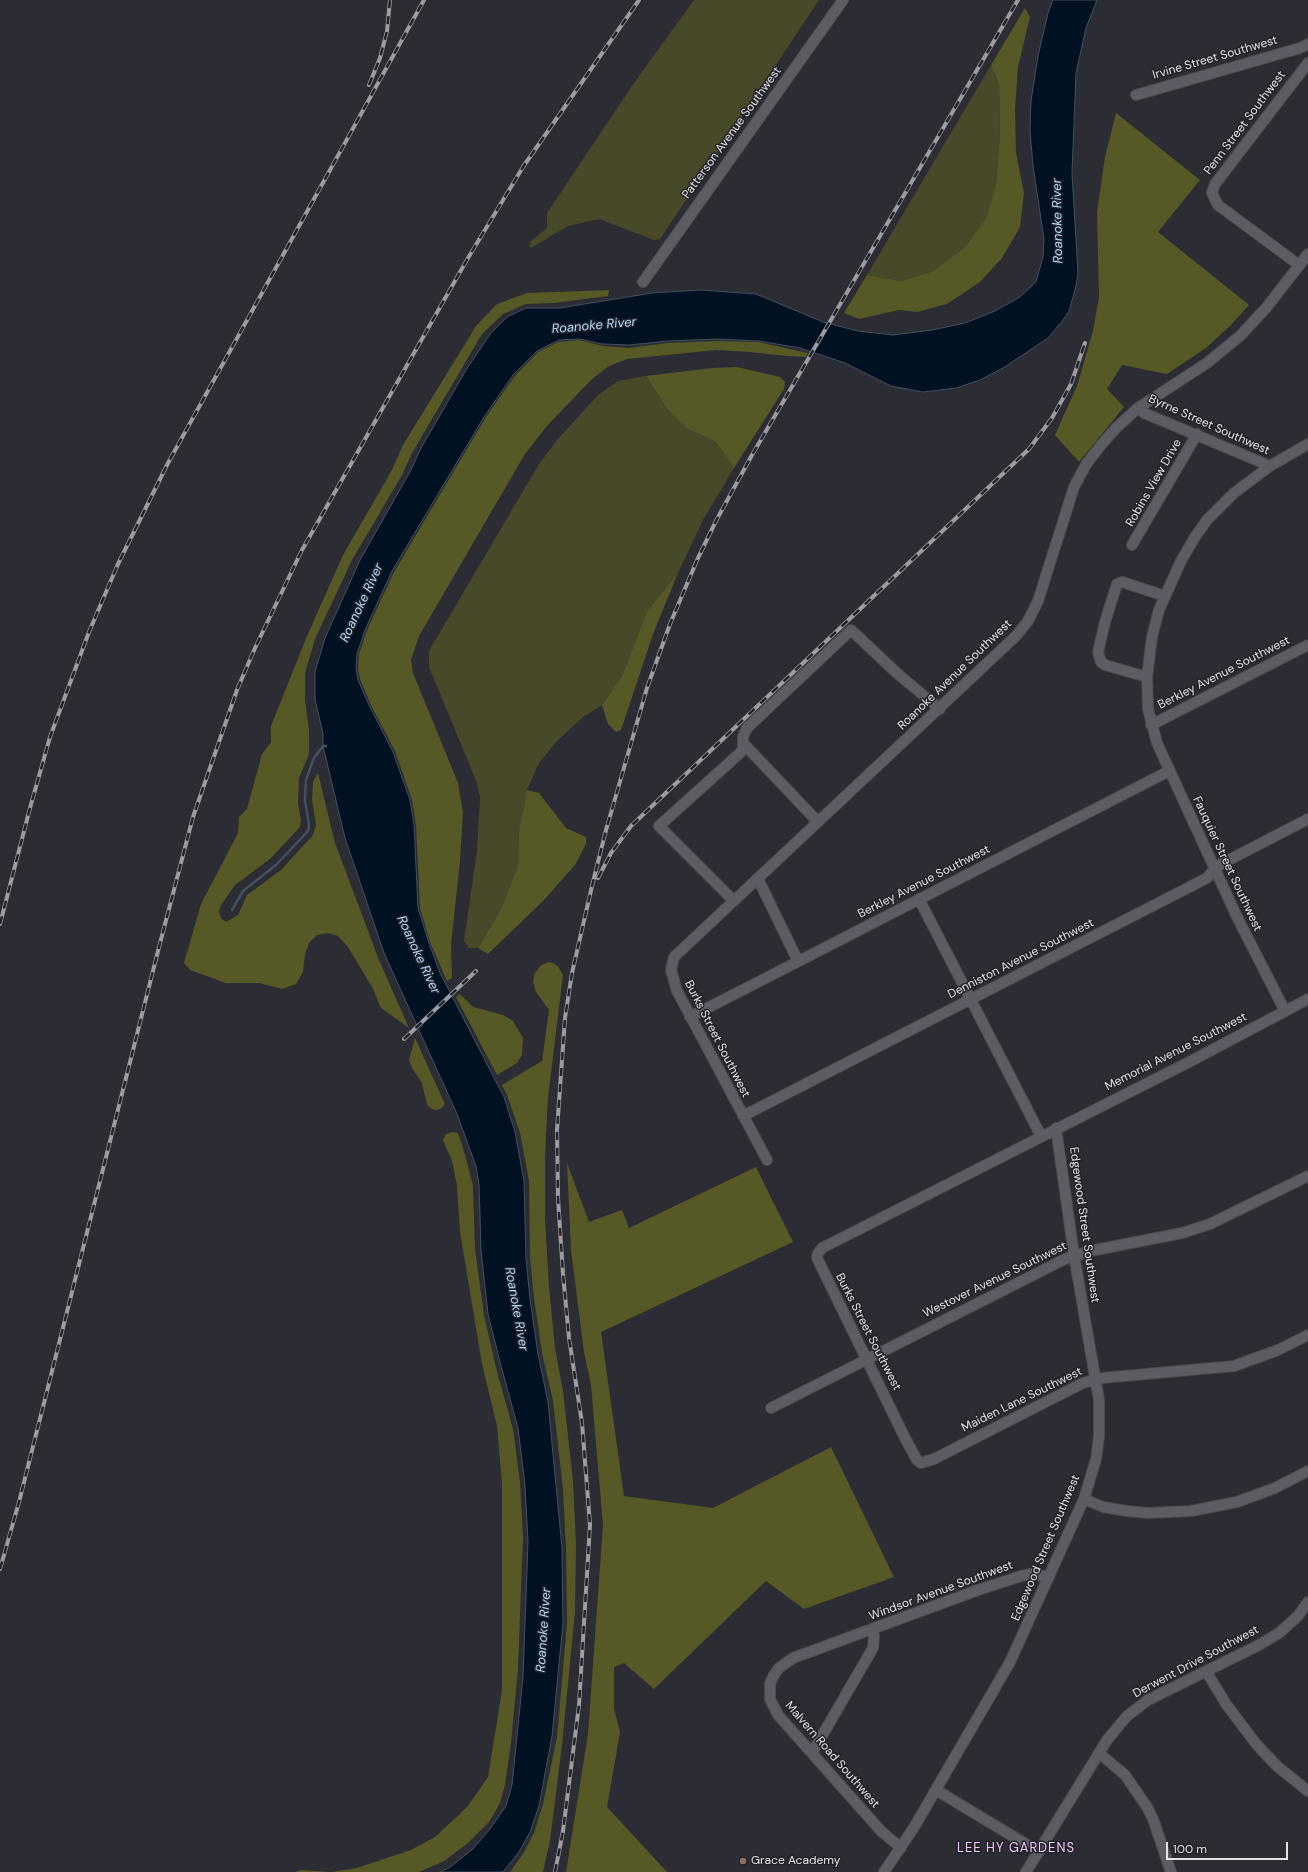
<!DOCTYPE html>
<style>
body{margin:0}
#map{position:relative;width:1308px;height:1872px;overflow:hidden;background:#2c2c34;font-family:"DM Sans",sans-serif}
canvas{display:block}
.scale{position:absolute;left:1166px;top:1842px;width:122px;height:18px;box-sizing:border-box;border:2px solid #e2e2e7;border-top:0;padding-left:5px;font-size:12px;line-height:14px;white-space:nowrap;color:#e2e2e7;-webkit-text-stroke:3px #22222a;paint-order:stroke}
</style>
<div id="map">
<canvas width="1308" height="1872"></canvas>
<div class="scale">100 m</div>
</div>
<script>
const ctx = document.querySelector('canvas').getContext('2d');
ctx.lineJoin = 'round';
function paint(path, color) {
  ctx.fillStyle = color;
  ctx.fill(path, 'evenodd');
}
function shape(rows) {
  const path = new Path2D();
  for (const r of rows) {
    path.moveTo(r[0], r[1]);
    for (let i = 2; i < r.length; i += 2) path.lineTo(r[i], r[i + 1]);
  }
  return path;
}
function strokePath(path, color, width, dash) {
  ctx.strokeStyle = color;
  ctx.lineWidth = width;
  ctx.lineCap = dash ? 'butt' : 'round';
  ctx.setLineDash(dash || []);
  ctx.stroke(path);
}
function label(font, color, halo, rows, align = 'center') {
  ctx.font = font + ' "DM Sans",sans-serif';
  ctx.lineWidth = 3;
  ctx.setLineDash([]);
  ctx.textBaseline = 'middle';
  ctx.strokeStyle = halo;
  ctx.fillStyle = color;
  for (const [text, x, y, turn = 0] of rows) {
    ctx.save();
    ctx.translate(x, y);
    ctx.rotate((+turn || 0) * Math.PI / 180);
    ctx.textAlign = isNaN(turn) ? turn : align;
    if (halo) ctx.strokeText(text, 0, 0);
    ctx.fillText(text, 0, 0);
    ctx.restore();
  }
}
paint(shape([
 [694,0,819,0,660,239,654,240,599,219,568,226,531,248,529,246,531,241,547,228,547,213,634,83],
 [991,65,999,83,1000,133,996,184,986,218,965,247,933,271,901,281,867,275],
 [646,376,667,409,686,428,716,442,734,468,703,520,678,573,647,611,622,676,602,705,582,718,558,740,539,763,527,790,519,830,518,865,502,907,478,948,469,948,464,941,477,851,480,797,477,783,429,667,429,651,539,464,557,440,598,395,618,381]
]), '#484928');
paint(shape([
 [1025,8,1030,17,1018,67,1015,109,1016,153,1024,193,1020,227,1002,258,980,282,947,304,917,312,899,310,859,319,844,313,867,275,901,281,933,271,965,247,986,218,996,184,1000,133,999,83,991,65],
 [1116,113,1200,180,1158,232,1249,305,1231,325,1206,348,1167,374,1122,365,1107,389,1124,407,1079,462,1055,435,1077,386,1093,331,1099,297,1097,213,1105,157],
 [609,290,608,296,554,303,526,304,503,314,482,334,412,453,402,475,352,560,315,639,305,673,305,700,309,730,309,754,299,778,298,803,301,821,300,827,270,859,235,885,221,905,219,911,221,918,226,922,238,915,247,895,281,870,313,835,316,825,312,800,313,782,318,773,335,843,379,960,409,1028,381,1008,372,987,348,947,338,936,328,933,317,935,309,943,305,954,303,972,296,984,282,989,259,983,226,983,190,970,184,963,201,904,238,833,239,817,247,809,262,754,271,742,271,726,307,636,343,555,392,470,403,445,476,326,497,304,527,293],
 [579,340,603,346,629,348,667,343,717,341,758,342,808,353,806,357,786,356,750,352,716,350,627,359,609,366,591,380,546,427,525,454,419,636,411,660,413,673,458,783,463,813,460,861,451,945,452,978,447,981,430,942,420,908,416,825,412,800,395,751,371,705,360,679,358,668,359,654,367,630,394,572,486,417,514,377,538,352,558,342],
 [737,367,780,377,785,382,784,389,734,468,716,442,686,428,667,409,646,376,712,368],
 [678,573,653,634,621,730,616,732,608,724,602,705,622,676,647,611],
 [527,790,539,793,566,828,586,837,586,844,575,865,543,901,488,954,478,948,502,907,518,865,519,830],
 [550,962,558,966,563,975,548,1097,545,1157,545,1219,549,1287,555,1348,563,1391,573,1481,576,1544,575,1612,562,1745,550,1841,543,1872,510,1872,523,1854,534,1833,543,1804,557,1737,567,1623,566,1548,563,1489,553,1401,542,1353,534,1298,530,1257,529,1181,520,1133,507,1095,502,1085,542,1061,549,1010,536,992,533,982,535,973,541,965],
 [460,994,473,1007,503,1015,513,1021,523,1038,522,1055,517,1063,497,1075,456,997],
 [415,1038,445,1104,442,1108,437,1110,432,1109,427,1105,422,1083,412,1068,409,1060],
 [452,1132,458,1133,466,1158,473,1186,475,1249,484,1315,496,1368,513,1429,520,1482,523,1537,518,1669,511,1743,505,1785,500,1803,489,1822,468,1843,444,1861,419,1872,296,1872,300,1870,332,1872,357,1868,411,1850,435,1837,467,1807,488,1777,502,1690,502,1484,497,1426,482,1364,460,1232,457,1186,452,1161,443,1140,446,1134],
 [567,1163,589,1222,622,1210,629,1228,756,1167,793,1242,601,1332,624,1496,713,1508,831,1447,894,1577,804,1609,766,1581,654,1689,624,1663,614,1667,614,1708,620,1732,607,1807,667,1872,566,1872,588,1734,603,1525,591,1385,584,1352,571,1250]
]), '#565825');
const water = shape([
 [1053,0,1097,0,1086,28,1076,73,1072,173,1078,273,1076,286,1069,311,1063,320,1048,338,1003,368,980,380,956,388,923,392,891,386,845,363,800,348,759,341,717,339,668,341,629,345,602,344,580,339,559,340,537,351,513,375,484,417,392,571,365,630,357,654,356,668,358,680,369,705,393,752,410,800,414,825,418,908,429,943,440,973,504,1097,515,1132,524,1181,526,1258,530,1299,538,1354,548,1402,562,1548,563,1623,552,1736,539,1806,530,1832,519,1852,503,1872,440,1872,449,1868,473,1849,490,1829,506,1806,512,1785,523,1677,528,1542,525,1485,518,1428,501,1366,488,1314,481,1250,479,1184,476,1166,457,1114,384,953,345,838,323,746,323,734,315,699,315,672,325,638,360,560,411,470,420,450,466,370,491,333,507,317,526,308,560,308,652,293,701,290,756,294,823,322,858,331,893,335,932,330,965,323,995,311,1020,297,1036,282,1043,257,1044,239,1033,166,1030,131,1031,101,1038,56,1048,13,1053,0]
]);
paint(water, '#001222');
strokePath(water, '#44505d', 1);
strokePath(shape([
 [232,910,243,891,276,865,308,831,309,825,305,800,306,780,314,758,323,746,326,746]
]), '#44505d', 2.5);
const minor = shape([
 [1136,95,1300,48,1308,44],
 [1299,265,1218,205,1212,193,1215,184,1308,63],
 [643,282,843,0],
 [1138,408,1144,413,1270,466],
 [1132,545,1197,434],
 [1147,677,1105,665,1101,662,1098,652,1105,622,1117,584,1122,582,1165,596],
 [1151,725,1308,645],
 [743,743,818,822],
 [758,879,798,961],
 [919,899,1041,1136],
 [734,901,659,826,740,753,743,749,743,737,747,728,851,630,899,675,940,709],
 [1308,999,1193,1060,822,1248,818,1253,817,1258,905,1438,917,1460,921,1463,934,1459,1083,1383,1102,1378,1234,1366,1278,1350,1308,1335],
 [1285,1011,1237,917,1157,743,1148,709,1147,677,1152,637,1159,610,1181,561,1195,537,1207,520,1234,493,1270,466,1308,444],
 [690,1017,1169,771],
 [743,1116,1207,878,1216,867,1223,863,1308,819],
 [767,1160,677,991,671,970,674,957,1016,636,1028,621,1038,601,1074,487,1087,463,1101,445,1117,427,1138,408,1207,363,1241,335,1266,308,1308,254],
 [771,1408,1065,1259,1090,1251,1182,1233,1210,1224,1308,1176],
 [1084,1499,1103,1507,1127,1511,1148,1513,1191,1511,1237,1502,1275,1488,1308,1471],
 [1206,1671,1226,1704,1257,1745,1278,1767,1308,1791],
 [812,1753,873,1648,874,1636,872,1630],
 [1099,1753,1125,1775,1147,1807,1153,1819,1171,1872],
 [936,1790,1039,1852],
 [901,1848,881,1831,778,1715,770,1699,770,1683,774,1675,779,1668,793,1658,978,1590,1021,1576,1031,1574,1049,1577],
 [884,1872,913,1829,1010,1662,1084,1499,1096,1459,1099,1437,1099,1400,1074,1255,1056,1128],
 [1026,1872,1107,1740,1127,1716,1148,1700,1259,1645,1279,1633,1298,1616,1308,1602]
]);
strokePath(minor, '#4a4a50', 12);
strokePath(minor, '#5c5c65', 10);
const rail = shape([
 [369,85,380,58,387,31,390,0],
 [598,878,611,853,631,826,1029,449,1052,418,1071,384,1085,343],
 [0,924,30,808,50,737,89,632,118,564,168,463,424,0],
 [404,1039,476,971],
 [0,1569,19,1502,158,951,193,817,237,690,255,648,302,550,468,258,523,167,639,0],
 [555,1872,563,1831,579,1705,590,1525,582,1423,569,1338,563,1274,558,1198,557,1130,565,1018,572,973,592,886,606,830,647,688,670,624,698,558,717,519,752,455,1018,0]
]);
strokePath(rail, '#9c9ca2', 4);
strokePath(rail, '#22222a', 2.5, [8]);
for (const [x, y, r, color] of [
 [743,1861,4,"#8d6e63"]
]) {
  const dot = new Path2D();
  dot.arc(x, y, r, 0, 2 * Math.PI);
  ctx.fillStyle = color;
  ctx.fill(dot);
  strokePath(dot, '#22222a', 1.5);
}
label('12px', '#e2e2e7', '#22222a', [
 ["Irvine Street Southwest",1215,58,-16],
 ["Penn Street Southwest",1245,123,-53],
 ["Patterson Avenue Southwest",732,133,-54],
 ["Byrne Street Southwest",1209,425,24],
 ["Robins View Drive",1154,483,-60],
 ["Berkley Avenue Southwest",1224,673,-27],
 ["Roanoke Avenue Southwest",955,675,-44],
 ["Fauquier Street Southwest",1227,864,65],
 ["Berkley Avenue Southwest",924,882,-27],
 ["Denniston Avenue Southwest",1021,959,-27],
 ["Burks Street Southwest",717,1039,63],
 ["Memorial Avenue Southwest",1176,1052,-27],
 ["Edgewood Street Southwest",1084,1225,82],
 ["Westover Avenue Southwest",995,1280,-26],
 ["Burks Street Southwest",868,1332,63],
 ["Maiden Lane Southwest",1022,1400,-26],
 ["Edgewood Street Southwest",1046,1548,-67],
 ["Windsor Avenue Southwest",941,1591,-20],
 ["Derwent Drive Southwest",1196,1662,-28],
 ["Malvern Road Southwest",832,1755,49]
]);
label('12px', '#e2e2e7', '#22222a', [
 ["Grace Academy",751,1861]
], 'left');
label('italic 13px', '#b0d9f8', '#22222a', [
 ["Roanoke River",1058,221,-91],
 ["Roanoke River",594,326,-5],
 ["Roanoke River",362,603,-65],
 ["Roanoke River",418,955,65],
 ["Roanoke River",516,1309,80],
 ["Roanoke River",544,1630,-86]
]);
ctx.letterSpacing = '1px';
label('13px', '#efc7f8', '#22222a', [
 ["LEE HY GARDENS",1016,1849]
]);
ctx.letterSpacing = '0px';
</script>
